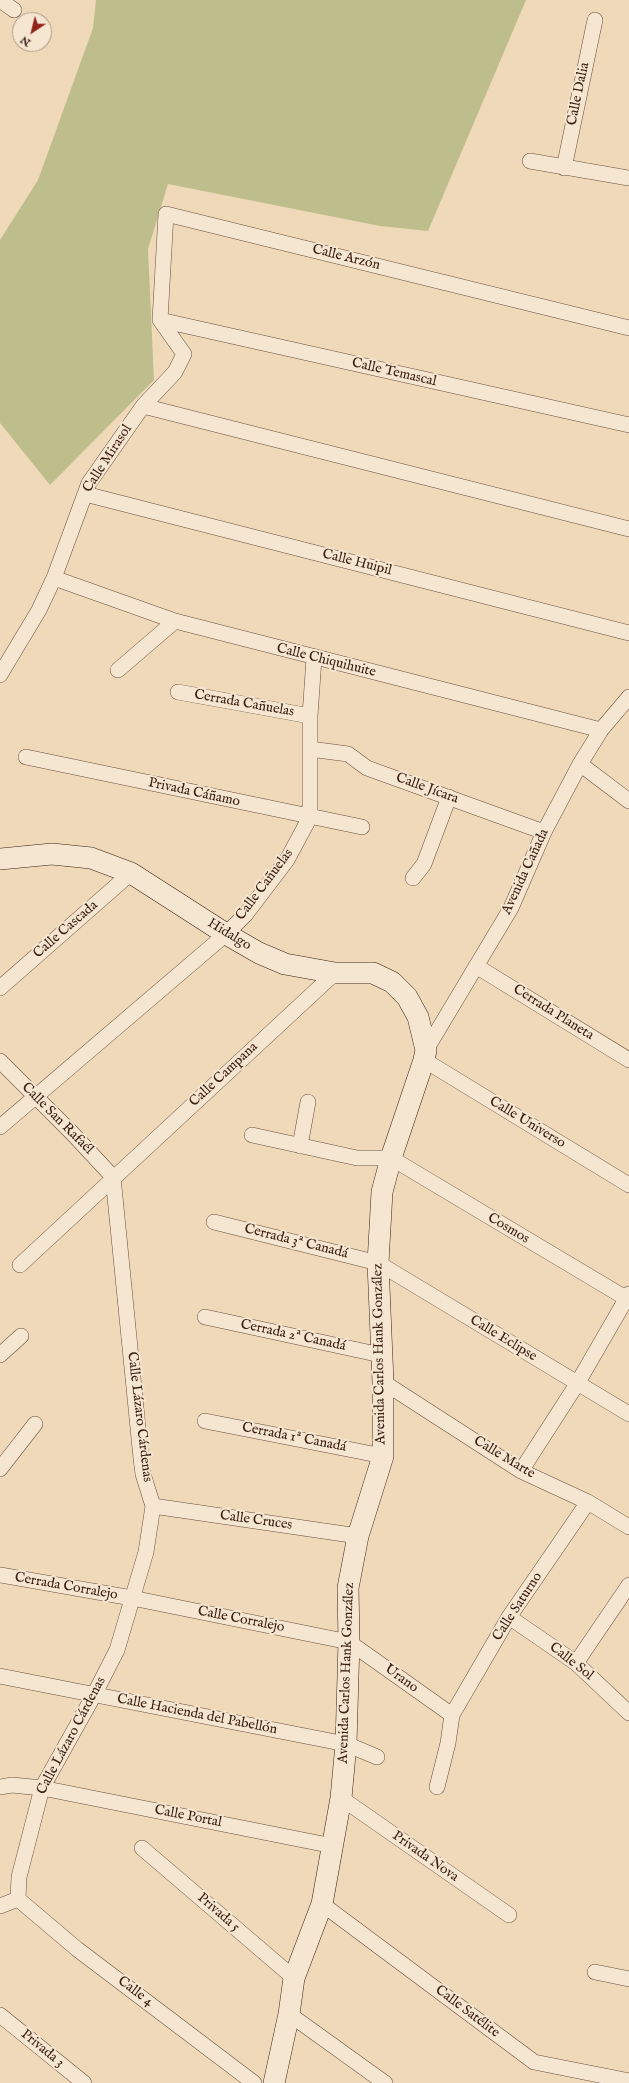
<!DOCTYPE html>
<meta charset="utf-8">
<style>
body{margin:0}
#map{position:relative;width:629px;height:2083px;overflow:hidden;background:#efd9b9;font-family:"IM FELL English",serif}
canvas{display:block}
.north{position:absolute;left:12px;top:12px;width:40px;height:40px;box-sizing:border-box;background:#f5e6d2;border:1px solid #ab9785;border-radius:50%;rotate:215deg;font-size:11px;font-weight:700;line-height:16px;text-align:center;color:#3b2012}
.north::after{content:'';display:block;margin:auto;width:14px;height:18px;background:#8f2418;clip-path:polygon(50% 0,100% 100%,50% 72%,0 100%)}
</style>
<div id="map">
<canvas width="629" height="2083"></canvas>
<div class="north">N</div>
</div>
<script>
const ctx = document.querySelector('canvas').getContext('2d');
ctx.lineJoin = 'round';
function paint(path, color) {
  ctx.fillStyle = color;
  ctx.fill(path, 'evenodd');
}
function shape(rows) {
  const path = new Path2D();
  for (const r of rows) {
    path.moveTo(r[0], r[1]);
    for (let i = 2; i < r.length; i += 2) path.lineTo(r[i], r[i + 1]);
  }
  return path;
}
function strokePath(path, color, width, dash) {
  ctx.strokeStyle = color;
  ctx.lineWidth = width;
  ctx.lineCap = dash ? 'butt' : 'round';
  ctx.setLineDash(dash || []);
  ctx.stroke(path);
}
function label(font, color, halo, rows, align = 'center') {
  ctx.font = font + ' "IM FELL English",serif';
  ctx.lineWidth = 4;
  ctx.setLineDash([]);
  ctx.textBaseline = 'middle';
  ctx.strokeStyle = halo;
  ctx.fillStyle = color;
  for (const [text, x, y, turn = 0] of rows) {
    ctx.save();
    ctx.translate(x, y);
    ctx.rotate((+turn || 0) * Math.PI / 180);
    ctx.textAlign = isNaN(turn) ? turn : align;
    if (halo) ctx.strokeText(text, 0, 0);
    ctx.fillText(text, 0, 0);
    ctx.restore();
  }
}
paint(shape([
 [96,0,526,0,428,231,380,226,168,184,148,249,154,380,50,485,0,423,0,240,38,180,93,28]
]), '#bebe8c');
const street = shape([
 [0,0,14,10],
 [530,161,629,178],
 [564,168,595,20],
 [160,320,166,214,629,328],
 [160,320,629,425],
 [143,406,629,529],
 [85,494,629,633],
 [54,578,175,621,601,730],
 [118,670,175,621],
 [0,675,39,610,54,578,89,483,143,406,175,372,184,354,160,320],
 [178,692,310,716],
 [310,749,348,754,367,768,544,832],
 [26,757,362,827],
 [580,764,629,801],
 [413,878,424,864,449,797],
 [476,966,629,1060],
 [0,988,131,873],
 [426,1050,511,908,544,832,580,764,601,730,629,697],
 [424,1060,629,1185],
 [0,1061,72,1133,113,1177],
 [0,1127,226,934,246,914,287,860,310,817,310,716,314,658],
 [252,1135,357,1158,391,1158,629,1300],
 [300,1146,308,1102],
 [214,1222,378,1263,629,1414],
 [20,1265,335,973],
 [205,1317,381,1355],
 [0,1355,21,1336],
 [383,1382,521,1471,588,1502,629,1527],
 [205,1421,383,1456],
 [0,1469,35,1424],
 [521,1471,577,1384,629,1294],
 [153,1506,358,1536],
 [0,1575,132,1598,349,1642,452,1715],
 [509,1617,576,1663,629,1713],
 [576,1663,629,1585],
 [0,1676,346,1744,377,1757],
 [0,1787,12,1785,42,1788,333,1846],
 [437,1787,448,1743,452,1715,509,1617,588,1502],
 [341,1798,509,1915],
 [142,1848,294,1978],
 [18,1899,77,1949,254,2083],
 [322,1904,534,2062,629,2081],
 [0,1906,18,1899,19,1877,42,1788,94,1695,117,1650,146,1552,153,1506,143,1474,141,1458,113,1177],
 [595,1972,629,1979],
 [289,2014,385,2083],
 [0,2015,84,2083]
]);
const secondary = shape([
 [0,859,52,854,91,858,131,873,226,934,259,953,285,964,335,973,373,973,392,982,407,997,418,1017,426,1050,424,1060,391,1158,382,1192,378,1263,383,1382,383,1456,358,1536,348,1588,349,1642,346,1744,341,1798,322,1904,294,1978,289,2014,274,2083]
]);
strokePath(street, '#684e3c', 16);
strokePath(secondary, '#3b2012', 22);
strokePath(street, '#f5e6d2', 15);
strokePath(secondary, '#f5e6d2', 21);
label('14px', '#3b2012', '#f5e6d2', [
 ["Calle Dalia",579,94,-78],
 ["Calle Arzón",346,258,14],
 ["Calle Temascal",394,373,13],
 ["Calle Mirasol",108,459,-57],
 ["Calle Huipil",357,563,14],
 ["Calle Chiquihuite",326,661,14],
 ["Cerrada Cañuelas",244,704,10],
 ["Calle Jícara",427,789,20],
 ["Privada Cáñamo",194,793,12],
 ["Avenida Cañada",526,872,-65],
 ["Calle Cañuelas",265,885,-53],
 ["Calle Cascada",66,930,-41],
 ["Hidalgo",229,935,31],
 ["Cerrada Planeta",553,1013,32],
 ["Calle Campana",224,1075,-43],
 ["Calle San Rafaél",57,1119,45],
 ["Calle Universo",527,1123,31],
 ["Cosmos",508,1229,31],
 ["Cerrada 3ª Canadá",296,1242,14],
 ["Cerrada 2ª Canadá",293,1336,12],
 ["Calle Eclipse",503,1339,31],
 ["Avenida Carlos Hank González",380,1354,-91],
 ["Calle Lázaro Cárdenas",139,1417,83],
 ["Cerrada 1ª Canadá",294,1438,11],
 ["Calle Marte",504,1458,31],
 ["Calle Cruces",256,1521,8],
 ["Cerrada Corralejo",66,1587,10],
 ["Calle Saturno",518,1607,-57],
 ["Calle Corralejo",241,1620,11],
 ["Calle Sol",571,1662,38],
 ["Avenida Carlos Hank González",347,1673,-88],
 ["Urano",401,1679,36],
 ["Calle Hacienda del Pabellón",197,1715,11],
 ["Calle Lázaro Cárdenas",72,1736,-62],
 ["Calle Portal",188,1817,11],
 ["Privada Nova",425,1857,35],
 ["Privada 5",218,1913,41],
 ["Calle 4",135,1992,37],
 ["Calle Satélite",467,2012,37],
 ["Privada 3",42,2049,39]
]);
</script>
